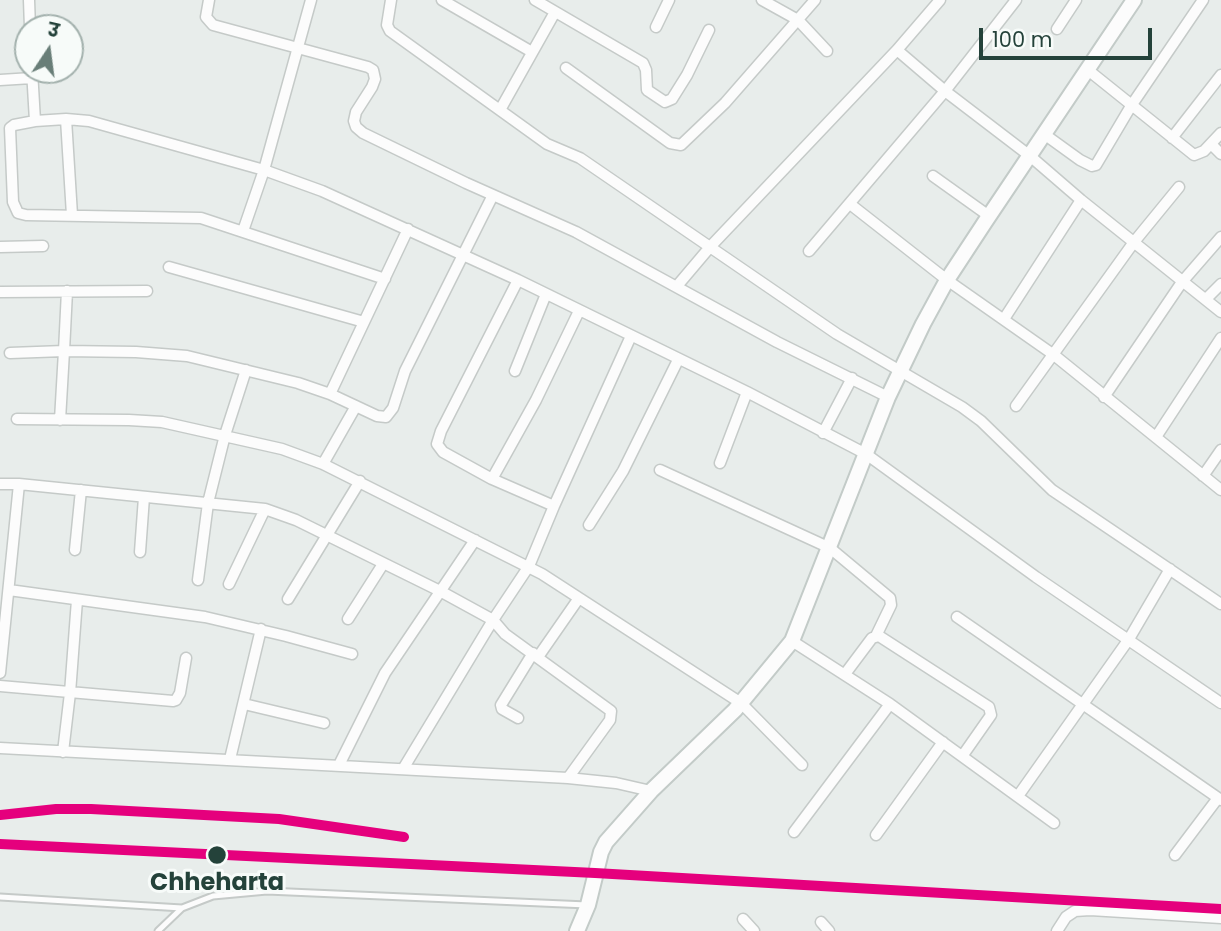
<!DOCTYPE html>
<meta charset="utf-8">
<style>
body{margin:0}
#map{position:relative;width:1221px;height:931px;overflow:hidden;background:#e8edeb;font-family:Poppins,"Noto Sans Devanagari",sans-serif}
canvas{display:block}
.north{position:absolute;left:14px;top:14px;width:70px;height:70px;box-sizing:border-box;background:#f7fbf9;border:2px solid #a3b1ad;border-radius:50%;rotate:13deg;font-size:19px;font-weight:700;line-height:28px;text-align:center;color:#24423a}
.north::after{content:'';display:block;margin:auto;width:24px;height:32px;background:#697e78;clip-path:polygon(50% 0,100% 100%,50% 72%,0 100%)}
.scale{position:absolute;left:979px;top:28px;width:173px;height:32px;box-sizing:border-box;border:4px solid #24423a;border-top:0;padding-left:9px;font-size:21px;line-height:24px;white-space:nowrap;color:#24423a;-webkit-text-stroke:5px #f7fbf9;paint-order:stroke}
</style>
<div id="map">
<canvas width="1221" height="931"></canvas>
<div class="north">उ</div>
<div class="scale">100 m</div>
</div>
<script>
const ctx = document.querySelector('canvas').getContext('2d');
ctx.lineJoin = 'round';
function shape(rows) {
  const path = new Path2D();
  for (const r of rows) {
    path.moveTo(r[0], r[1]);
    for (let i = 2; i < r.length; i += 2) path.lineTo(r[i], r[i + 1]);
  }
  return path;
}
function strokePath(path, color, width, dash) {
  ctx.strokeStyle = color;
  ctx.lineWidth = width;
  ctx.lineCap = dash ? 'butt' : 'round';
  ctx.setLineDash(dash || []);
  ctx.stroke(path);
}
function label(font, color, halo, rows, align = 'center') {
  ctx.font = font + ' Poppins,sans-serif';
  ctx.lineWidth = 6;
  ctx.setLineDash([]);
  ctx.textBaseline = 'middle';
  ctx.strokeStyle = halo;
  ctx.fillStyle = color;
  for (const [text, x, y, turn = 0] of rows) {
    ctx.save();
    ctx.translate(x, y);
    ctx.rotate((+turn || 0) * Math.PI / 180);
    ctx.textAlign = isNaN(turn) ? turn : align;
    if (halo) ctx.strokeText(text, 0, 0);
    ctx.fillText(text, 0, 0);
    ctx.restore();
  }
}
const lane = shape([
 [0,897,182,908],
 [158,931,182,908,213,896,267,891,587,905]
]);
const street = shape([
 [29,0,30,28],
 [209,0,206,17,213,25,368,67,373,70,375,79,372,87,356,112,354,121,356,127,363,133,466,183,576,232,777,342,888,397],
 [391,0,387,25,390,31,547,144,580,158,837,334,962,407,981,421,1052,490,1221,604],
 [442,0,532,52],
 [535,0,643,63,646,70,647,90,665,102,672,99,687,75,709,30],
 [762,0,798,20,827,51],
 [656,27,669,0],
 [1057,29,1076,0],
 [897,50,945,91,1030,156,1081,200,1221,312],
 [566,68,670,143,681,145,725,103,815,0],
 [32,70,35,121],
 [1088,70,1194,155,1204,151,1221,133],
 [0,80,32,78],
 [500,110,555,12],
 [66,119,72,215],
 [1044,134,1080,160,1092,166,1096,165,1131,106,1203,0],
 [1172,138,1221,75],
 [1211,144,1221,154],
 [933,176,989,216],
 [850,204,947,280,1054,355,1221,490],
 [243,231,264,170,311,0],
 [0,247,43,246],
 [809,251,945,91,1016,0],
 [169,267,364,322],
 [385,279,201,218,26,215,18,213,13,202,10,128,14,125,35,121,66,119,89,121,264,170,322,191,518,280,747,392,866,454,1036,577,1221,703],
 [518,280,441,431,437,444,443,452,492,479,554,506],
 [677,286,710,247,897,50,940,0],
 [0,292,147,291],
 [1206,299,1221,284],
 [1004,319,1081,200],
 [10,353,64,351,67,291],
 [515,371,546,294],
 [330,394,408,229],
 [1104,397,1182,282,1221,237],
 [1016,406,1134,242,1179,187],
 [17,419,129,420,162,422,282,449,323,464,542,574,741,703,802,765],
 [60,420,64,351,136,352,187,356,298,383,330,394,377,416,386,417,393,408,405,371,493,195],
 [823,433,852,378],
 [1156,437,1221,338],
 [720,463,747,392],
 [323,464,356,406],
 [660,470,830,548,890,598,891,605,876,636],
 [1203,476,1221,450],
 [492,479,536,400,579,311],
 [0,484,19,484,265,509,296,520,440,591,493,620,505,634,611,711,610,720,568,778],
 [589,525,623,471,678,360],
 [75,550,81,490],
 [140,552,144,497],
 [198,580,208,503,225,435,246,370],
 [229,584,265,509],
 [9,590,205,617,286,636,352,654],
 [288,599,360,481],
 [957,617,1221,800],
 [348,619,383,564],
 [792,641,890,704,1054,823],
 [538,657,579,598],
 [0,673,19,484],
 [845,674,872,638,879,636,989,707,991,715,963,755],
 [0,686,173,701,176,700,180,693,186,658],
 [244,704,324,723],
 [518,718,502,709,501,705,533,653],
 [0,748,568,778,616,783,651,791],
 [63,752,70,693,77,600],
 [230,759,261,629],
 [339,765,385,673,475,540],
 [403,769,493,620,529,566,554,506,631,336],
 [1018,796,1129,639,1170,569],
 [794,832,890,704],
 [876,835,943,742],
 [1175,855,1218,798],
 [743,919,754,931],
 [821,922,829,931],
 [1057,931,1066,917,1075,911,1090,910,1221,918]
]);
const secondary = shape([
 [577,931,588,905,601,852,606,842,651,791,735,710,792,641,888,397,923,324,947,280,985,222,1134,0]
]);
strokePath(lane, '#c5cac8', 9);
strokePath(street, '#c5cac8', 13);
strokePath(secondary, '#c3cbc8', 18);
strokePath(lane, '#fcfcfc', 5);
strokePath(street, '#fcfcfc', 10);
strokePath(secondary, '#fcfcfc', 14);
strokePath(shape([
 [0,815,56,809,91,809,279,819,404,837],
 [0,844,595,873,1221,909]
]), '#e5007d', 10);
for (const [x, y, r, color] of [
 [217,855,10,"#24423a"]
]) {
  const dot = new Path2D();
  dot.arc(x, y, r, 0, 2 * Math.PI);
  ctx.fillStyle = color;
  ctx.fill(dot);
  strokePath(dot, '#f7fbf9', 2.5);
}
label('bold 24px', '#24423a', '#f7fbf9', [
 ["Chheharta",217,884]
]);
</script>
